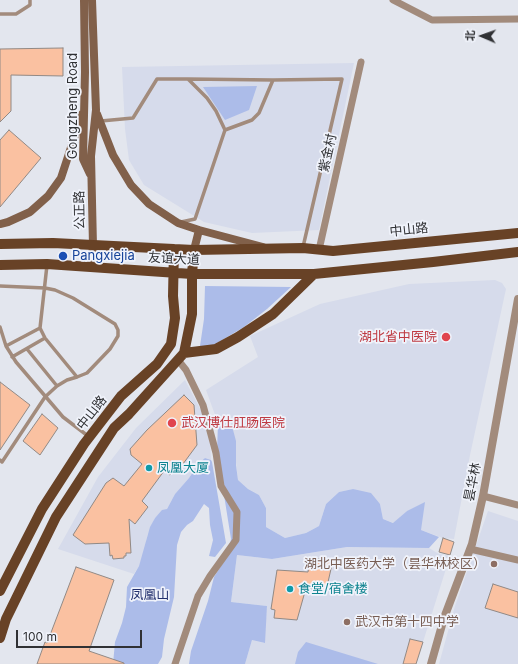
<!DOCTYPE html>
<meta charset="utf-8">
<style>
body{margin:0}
#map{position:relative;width:518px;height:664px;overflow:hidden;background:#e3e6ee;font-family:Inter,"Noto Sans SC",sans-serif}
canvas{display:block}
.north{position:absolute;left:462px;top:16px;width:40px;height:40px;-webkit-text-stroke:3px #f0f3fb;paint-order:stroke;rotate:272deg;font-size:11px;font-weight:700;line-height:16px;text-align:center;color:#303134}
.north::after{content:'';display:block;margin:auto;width:14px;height:18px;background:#303134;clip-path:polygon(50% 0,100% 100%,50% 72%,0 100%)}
.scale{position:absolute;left:16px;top:630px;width:126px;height:18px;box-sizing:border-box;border:2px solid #303134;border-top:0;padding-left:5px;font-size:12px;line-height:14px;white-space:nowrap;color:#303134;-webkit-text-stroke:3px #f0f3fb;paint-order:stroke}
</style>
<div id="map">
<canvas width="518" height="664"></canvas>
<div class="north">北</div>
<div class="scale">100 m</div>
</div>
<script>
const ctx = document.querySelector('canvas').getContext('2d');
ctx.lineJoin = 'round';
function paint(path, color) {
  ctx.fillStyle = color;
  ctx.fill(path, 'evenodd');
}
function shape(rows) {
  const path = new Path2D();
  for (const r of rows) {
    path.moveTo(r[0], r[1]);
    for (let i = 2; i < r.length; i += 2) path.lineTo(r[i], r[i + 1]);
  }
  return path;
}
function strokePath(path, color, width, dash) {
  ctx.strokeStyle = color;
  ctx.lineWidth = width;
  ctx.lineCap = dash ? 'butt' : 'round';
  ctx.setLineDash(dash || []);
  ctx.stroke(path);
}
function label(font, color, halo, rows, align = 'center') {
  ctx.font = font + ' Inter,"Noto Sans SC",sans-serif';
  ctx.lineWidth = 3.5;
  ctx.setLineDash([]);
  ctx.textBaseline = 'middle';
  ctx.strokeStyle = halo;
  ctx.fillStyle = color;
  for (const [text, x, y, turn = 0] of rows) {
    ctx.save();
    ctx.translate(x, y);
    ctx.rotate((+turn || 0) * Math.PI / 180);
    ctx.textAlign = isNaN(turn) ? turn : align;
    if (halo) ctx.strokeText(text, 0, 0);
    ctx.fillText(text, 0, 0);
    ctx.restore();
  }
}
paint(shape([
 [354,63,319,230,252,233,204,222,144,185,129,160,125,129,122,67],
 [495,280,502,283,506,289,470,455,454,539,443,538,421,530,407,511,394,523,383,519,380,504,353,489,339,492,326,504,319,526,306,533,285,538,266,527,266,508,259,495,248,489,238,480,232,426,218,423,206,390,258,357,250,336,320,304,409,284],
 [185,380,209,426,211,460,205,458,199,463,189,478,175,494,167,509,155,518,147,537,146,546,139,566,134,574,58,549,98,477,136,428],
 [488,511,518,521,518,664,439,664,455,606],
 [347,547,429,548,439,554,450,556,423,642,410,639,403,664,245,664,252,640,264,643,267,606,231,602,237,555,272,559]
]), '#d6dbeb');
paint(shape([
 [257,86,249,110,225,120,203,87],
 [205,286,291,287,267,309,244,327,207,349,200,346,204,319],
 [218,423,232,426,236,441,236,465,238,480,248,489,259,495,266,508,266,527,285,538,306,533,319,526,326,504,339,492,353,489,371,493,380,504,383,519,393,523,407,511,425,502,421,530,439,537,429,548,347,547,272,559,237,555,231,602,267,606,265,643,252,640,245,664,189,664,191,651,208,601,214,577,228,555,231,539,217,451],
 [205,458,211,460,212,462,226,543,215,557,209,556,213,540,210,525,209,508,204,504,193,521,187,525,181,532,177,545,174,597,164,639,162,657,158,664,113,664,115,642,122,623,126,607,127,587,139,566,150,527,155,518,162,510,167,509,175,494,189,478,199,463],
 [306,642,378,664,295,664,298,652]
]), '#acbce9');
const building = shape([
 [63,48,63,76,11,75,11,111,0,122,0,49,63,48],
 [9,130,41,158,0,207,0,140,9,130],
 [0,382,30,405,0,450,0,382],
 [184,395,194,405,197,445,177,472,175,469,170,475,164,471,142,501,148,507,135,524,129,519,131,553,126,553,126,556,124,556,124,558,113,559,112,555,110,556,109,543,85,544,73,535,106,483,113,478,124,486,142,464,131,455,130,449,147,430,184,395],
 [42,414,58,428,40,455,23,441,42,414],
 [443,538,454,542,450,555,439,552,443,538],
 [312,558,333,560,326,591,306,588,297,620,274,618,275,610,271,609,277,570,308,572,309,565,311,564,312,558],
 [76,567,114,580,89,651,124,663,124,664,37,664,45,642,47,643,76,567],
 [493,584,518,592,518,618,485,608,493,584],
 [410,639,423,642,416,664,403,664,410,639]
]);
paint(building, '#fac1a1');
strokePath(building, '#918985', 1);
strokePath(shape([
 [0,14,16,14,30,5,30,0],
 [188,79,273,80],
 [101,121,133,118,157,79,188,79,207,98,216,111,225,130,195,219,181,222],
 [225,130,252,120,259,113,273,80,342,79,303,247],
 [0,286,45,288,55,290,73,298,115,324,118,330,118,336,110,349,87,373,77,377,45,338,40,328],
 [0,327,6,346,16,362,63,417,88,436],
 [6,346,40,328,47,265],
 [27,349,57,386],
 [12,357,45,338],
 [0,460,2,462,45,397,57,386,67,380,77,377]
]), '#a28b7c', 3.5);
strokePath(shape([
 [393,0,432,20,518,19],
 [319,250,361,62],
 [483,496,518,505],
 [470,549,518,560],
 [175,664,198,596,210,576,236,540,237,512,221,486,216,453,203,405,186,370,178,360]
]), '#a28b7c', 7);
strokePath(shape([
 [431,664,444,618,472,544,483,496,518,299]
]), '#a28b7c', 8);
strokePath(shape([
 [84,0,85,72,83,159,90,174],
 [97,114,113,155,131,185,149,204,178,223,199,230,194,250],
 [0,224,8,222,30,212,48,196,61,178,82,114],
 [199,230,263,247],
 [91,267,93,246,91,156,96,110,92,0]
]), '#81604a', 8);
strokePath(shape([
 [0,244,53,243,194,250,303,248,333,251,518,233],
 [0,265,47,264,192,274,314,274,433,262,518,252],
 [184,353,216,349,238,337,273,314,314,274],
 [0,591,42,509,84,444,121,396,157,364,171,344,175,318,173,296,174,249],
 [0,638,6,619,56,517,114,428,129,414,184,353,192,314,192,274,194,250]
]), '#684226', 10);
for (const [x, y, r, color] of [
 [63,256,5,"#1a4fb4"],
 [446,337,5,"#e0444e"],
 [172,423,5,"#e0444e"],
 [149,468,4,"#0f9aa8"],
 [494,564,4,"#8d6e63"],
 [290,589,4,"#0f9aa8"],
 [347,622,4,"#8d6e63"]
]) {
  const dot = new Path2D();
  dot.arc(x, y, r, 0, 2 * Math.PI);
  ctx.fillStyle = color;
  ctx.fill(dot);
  strokePath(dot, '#f0f3fb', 1.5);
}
label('13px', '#303134', '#f0f3fb', [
 ["Gongzheng Road",73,106,-90],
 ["紫金村",328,153,-77],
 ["公正路",80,210,-91],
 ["中山路",409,230,-6],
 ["友谊大道",174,259,3],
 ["中山路",92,413,-52],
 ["昙华林",473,482,-79]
]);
label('13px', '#164399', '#f0f3fb', [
 ["Pangxiejia",72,256]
], 'left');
label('13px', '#be3a42', '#f0f3fb', [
 ["湖北省中医院",437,337],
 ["武汉博仕肛肠医院",181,423,"left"]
], 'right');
label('13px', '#0d838f', '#f0f3fb', [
 ["凤凰大厦",157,468],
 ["食堂/宿舍楼",298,589]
], 'left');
label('13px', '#785e54', '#f0f3fb', [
 ["湖北中医药大学（昙华林校区）",486,564],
 ["武汉市第十四中学",355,622,"left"]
], 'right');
label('13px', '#212f6d', '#f0f3fb', [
 ["凤凰山",150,595]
]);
</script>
